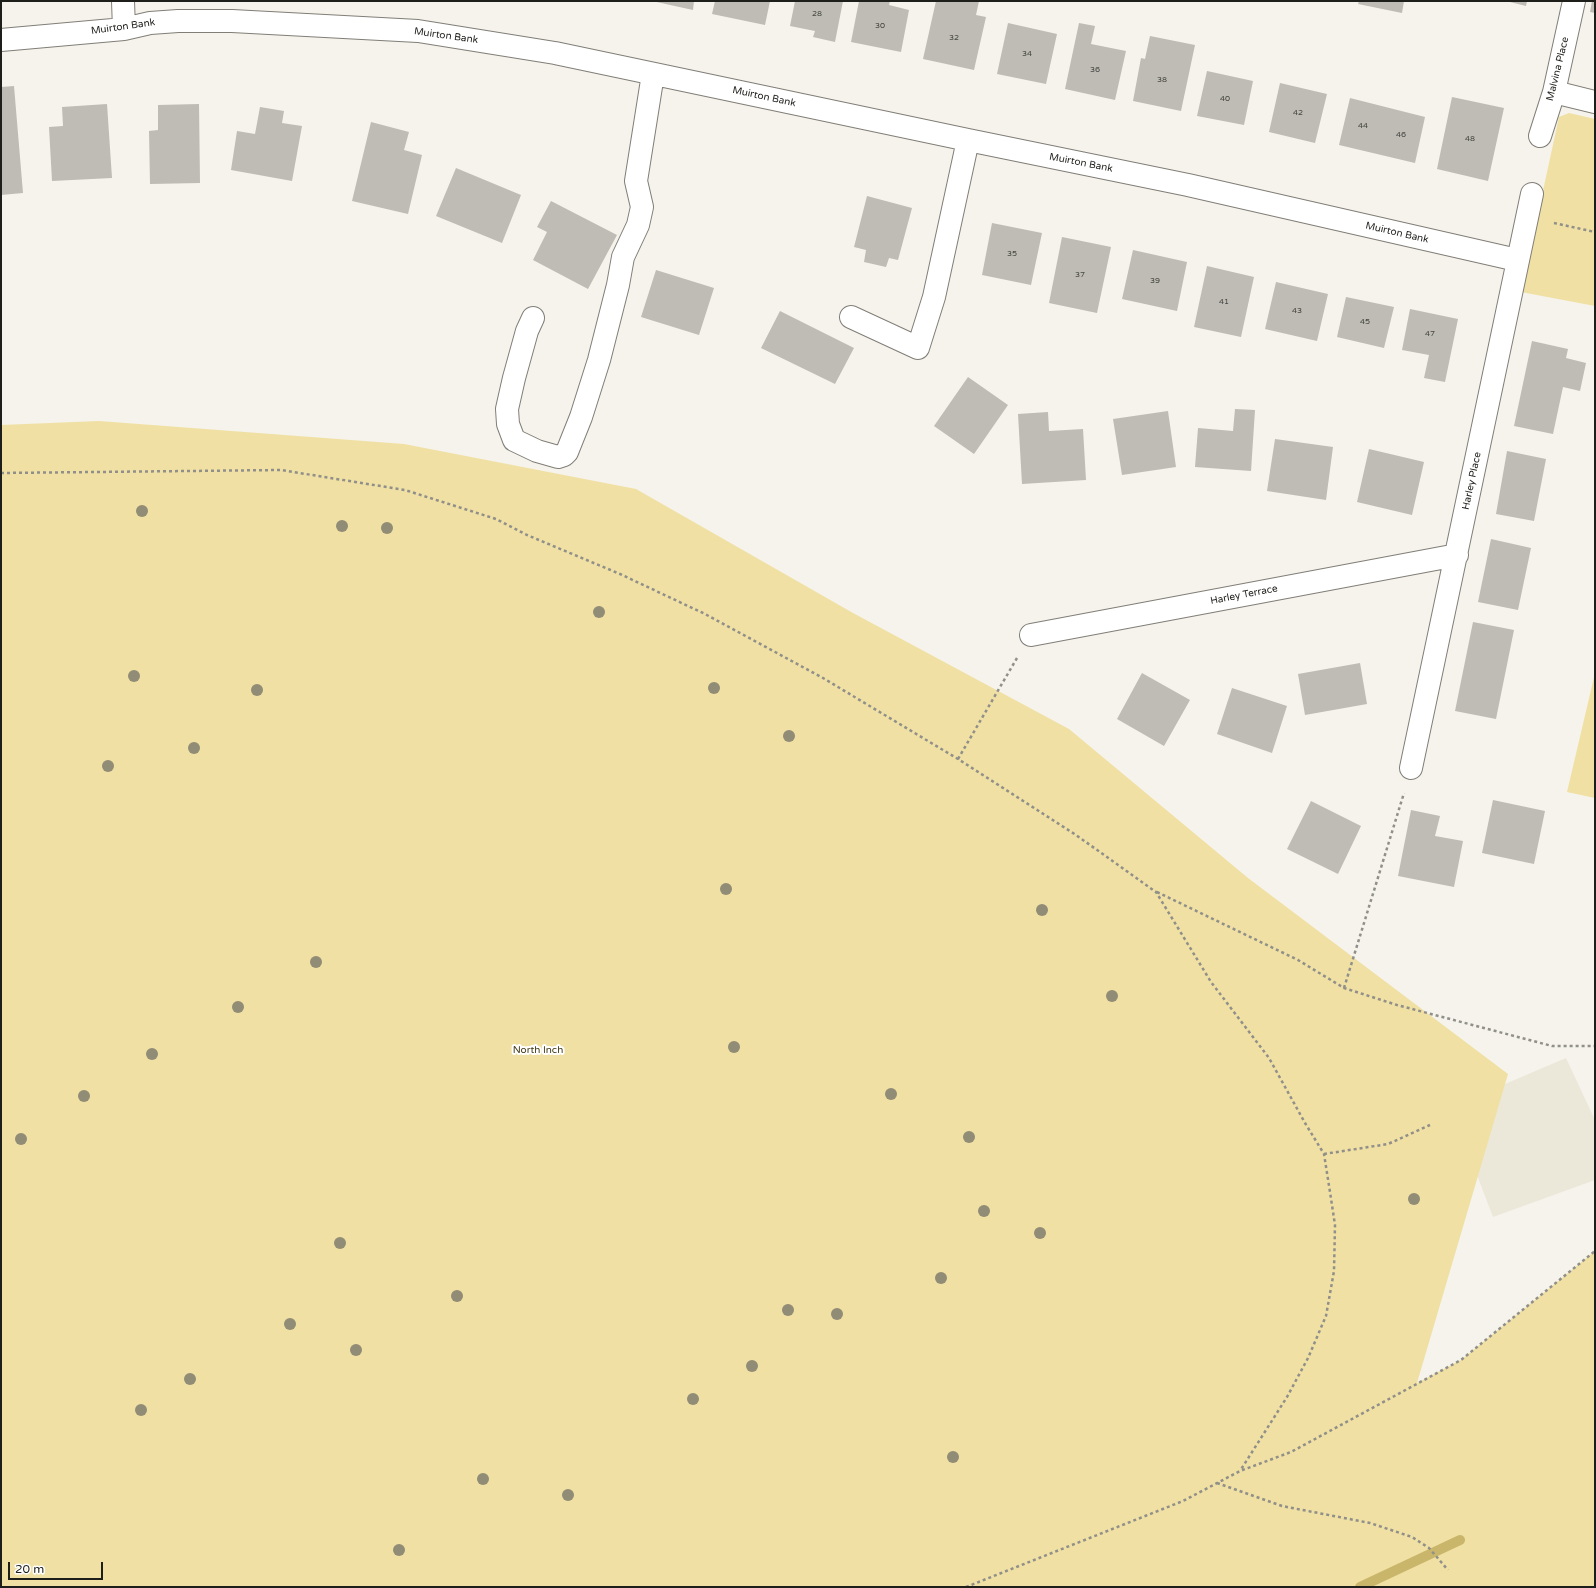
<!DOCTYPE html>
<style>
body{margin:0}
#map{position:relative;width:1596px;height:1588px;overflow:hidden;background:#f5f3eb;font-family:"Varela Round",sans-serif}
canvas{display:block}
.frame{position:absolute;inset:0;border:2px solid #1e1e1b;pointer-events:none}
.scale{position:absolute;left:8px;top:1562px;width:95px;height:18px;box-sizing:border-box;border:2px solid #1e1e1b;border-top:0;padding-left:5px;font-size:12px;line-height:14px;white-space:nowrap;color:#1e1e1b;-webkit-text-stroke:3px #fff;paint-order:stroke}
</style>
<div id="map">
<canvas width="1596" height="1588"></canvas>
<div class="frame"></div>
<div class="scale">20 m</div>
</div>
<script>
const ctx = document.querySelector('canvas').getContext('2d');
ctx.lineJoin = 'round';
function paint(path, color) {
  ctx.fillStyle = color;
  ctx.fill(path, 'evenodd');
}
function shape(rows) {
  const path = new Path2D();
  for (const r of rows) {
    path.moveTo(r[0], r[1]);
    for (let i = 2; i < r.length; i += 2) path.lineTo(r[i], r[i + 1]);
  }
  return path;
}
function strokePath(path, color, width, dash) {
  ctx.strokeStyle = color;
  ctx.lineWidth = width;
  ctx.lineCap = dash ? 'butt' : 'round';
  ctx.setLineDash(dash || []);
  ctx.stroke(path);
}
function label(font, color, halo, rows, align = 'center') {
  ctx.font = font + ' "Varela Round",sans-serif';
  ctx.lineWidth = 4;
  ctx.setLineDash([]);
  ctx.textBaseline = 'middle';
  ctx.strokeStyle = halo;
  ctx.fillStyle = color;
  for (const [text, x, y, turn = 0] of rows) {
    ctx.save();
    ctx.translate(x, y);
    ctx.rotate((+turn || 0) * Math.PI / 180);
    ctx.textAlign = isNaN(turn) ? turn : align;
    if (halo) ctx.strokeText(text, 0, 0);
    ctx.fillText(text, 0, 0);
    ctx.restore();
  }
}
paint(shape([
 [1566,1058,1595,1120,1595,1180,1493,1217,1451,1107]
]), '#ece8d9');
paint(shape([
 [1569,113,1595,119,1595,306,1521,292,1559,117],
 [99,421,404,444,636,489,853,613,1069,729,1248,878,1508,1074,1417,1383,1461,1360,1595,1251,1595,1587,1,1587,1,425],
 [1595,673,1595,798,1567,792]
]), '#f0e0a3');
strokePath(shape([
 [1360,1587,1460,1540]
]), '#cab66b', 10);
paint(shape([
 [652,1,694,1,693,10],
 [715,1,770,1,765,25,712,14],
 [795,1,843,1,835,42,813,37,815,31,790,26],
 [859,1,890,1,889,5,909,10,901,52,851,42],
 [936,1,979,1,976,15,986,17,974,70,923,59],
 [1359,1,1404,1,1402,13,1358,4],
 [1506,1,1527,1,1526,6],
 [1592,1,1595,1,1595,13,1590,12],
 [1008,23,1057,34,1046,84,997,74],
 [1079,23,1095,26,1091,44,1126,51,1115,100,1065,89],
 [1150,36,1195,45,1181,111,1133,101,1141,58,1145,59],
 [1207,71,1253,81,1244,125,1197,116],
 [1280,83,1327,94,1315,143,1269,132],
 [14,86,23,193,1,195,1,87],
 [1452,97,1504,108,1488,181,1437,169],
 [1350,98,1425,117,1415,163,1339,145],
 [107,104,112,178,52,181,49,127,63,126,62,107],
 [199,104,200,183,150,184,149,131,158,130,158,105],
 [260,107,284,111,282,123,302,126,292,181,231,170,237,131,255,134],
 [371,122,409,132,404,150,422,155,408,214,352,201],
 [456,168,521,195,502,243,436,216],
 [867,196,912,208,898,260,889,258,886,267,864,262,866,250,854,247],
 [551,201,617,235,588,289,533,260,547,232,537,227],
 [992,223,1042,233,1031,285,982,275],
 [1062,237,1111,247,1097,313,1049,303],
 [1133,250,1187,262,1177,311,1122,299],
 [1207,266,1254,277,1241,337,1194,327],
 [656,270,714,288,699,335,641,317],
 [1276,282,1328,294,1317,341,1265,329],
 [1346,297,1394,307,1384,348,1337,337],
 [1410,309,1458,319,1445,382,1424,378,1429,355,1402,350],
 [780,311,854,348,835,384,761,348],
 [1532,341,1568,349,1566,358,1586,363,1580,391,1563,387,1553,434,1514,426],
 [968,377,1008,405,974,454,934,426],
 [1235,409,1255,410,1251,471,1195,467,1198,428,1233,431],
 [1168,411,1176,467,1122,475,1113,419],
 [1048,412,1049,431,1083,429,1086,480,1022,484,1018,414],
 [1275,439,1333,447,1326,500,1267,491],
 [1369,449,1424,462,1412,515,1357,502],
 [1507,451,1546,459,1534,521,1496,514],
 [1491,539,1531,548,1518,610,1478,602],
 [1473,622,1514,630,1496,719,1455,711],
 [1360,663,1367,704,1305,715,1298,674],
 [1142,673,1190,700,1164,746,1117,719],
 [1232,688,1287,706,1272,753,1217,734],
 [1493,800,1545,811,1534,864,1482,853],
 [1311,801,1361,826,1338,874,1287,849],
 [1411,810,1440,816,1435,836,1463,841,1454,887,1398,876]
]), '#bebcb4');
const minor = shape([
 [123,1,124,29],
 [1,40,124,29,150,23,178,21,232,21,418,31,555,53,968,140,1188,185,1517,260],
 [1554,92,1595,102],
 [1540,136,1554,92,1574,1],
 [851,317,918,348,934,297,968,140],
 [533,318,527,331,514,378,507,409,508,424,514,440,537,451,558,457,564,455,567,452,581,417,599,360,618,285,623,257,638,225,642,207,636,181,653,74],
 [1031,635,1457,555],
 [1411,768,1532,194]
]);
strokePath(minor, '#807e77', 24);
strokePath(shape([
 [1554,223,1595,232],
 [1,473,281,470,405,490,496,519,527,535,620,574,705,614,823,678,958,759,1076,835,1156,892,1211,982,1269,1058,1305,1123,1324,1154,1330,1192,1335,1225,1334,1271,1326,1316,1308,1358,1287,1397,1240,1471],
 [958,759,1017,658],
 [1157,892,1298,960,1344,988,1397,1005,1552,1046,1595,1046],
 [1344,988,1404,793],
 [1324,1154,1388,1144,1430,1125],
 [1217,1483,1282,1506,1370,1523,1412,1537,1429,1548,1448,1570],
 [966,1587,1183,1501,1240,1471,1291,1452,1461,1360,1595,1251]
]), '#908f8a', 2.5, [3, 3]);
strokePath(minor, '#fff', 22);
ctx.fillStyle = '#918c75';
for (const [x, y] of [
 [142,511],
 [342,526],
 [387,528],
 [599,612],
 [134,676],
 [714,688],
 [257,690],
 [789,736],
 [194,748],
 [108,766],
 [726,889],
 [1042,910],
 [316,962],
 [1112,996],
 [238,1007],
 [734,1047],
 [152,1054],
 [891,1094],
 [84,1096],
 [969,1137],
 [21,1139],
 [1414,1199],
 [984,1211],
 [1040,1233],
 [340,1243],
 [941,1278],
 [457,1296],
 [788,1310],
 [837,1314],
 [290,1324],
 [356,1350],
 [752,1366],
 [190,1379],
 [693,1399],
 [141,1410],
 [953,1457],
 [483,1479],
 [568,1495],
 [399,1550]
]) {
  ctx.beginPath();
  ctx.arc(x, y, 6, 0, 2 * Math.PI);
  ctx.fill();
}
label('8px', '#464641', null, [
 ["28",817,14],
 ["30",880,26],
 ["32",954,38],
 ["34",1027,54],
 ["36",1095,70],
 ["38",1162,80],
 ["40",1225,99],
 ["42",1298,113],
 ["44",1363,126],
 ["46",1401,135],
 ["48",1470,139],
 ["35",1012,254],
 ["37",1080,275],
 ["39",1155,281],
 ["41",1224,302],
 ["43",1297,311],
 ["45",1365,322],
 ["47",1430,334]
]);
label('10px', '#1e1e1b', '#fff', [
 ["Muirton Bank",123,27,-8],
 ["Muirton Bank",446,36,8],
 ["Malvina Place",1558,69,-76],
 ["Muirton Bank",764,97,12],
 ["Muirton Bank",1081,163,11],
 ["Muirton Bank",1397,233,13],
 ["Harley Place",1472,481,-78],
 ["Harley Terrace",1244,595,-11]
]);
label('10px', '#3f3715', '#fff', [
 ["North Inch",538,1050]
]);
</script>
